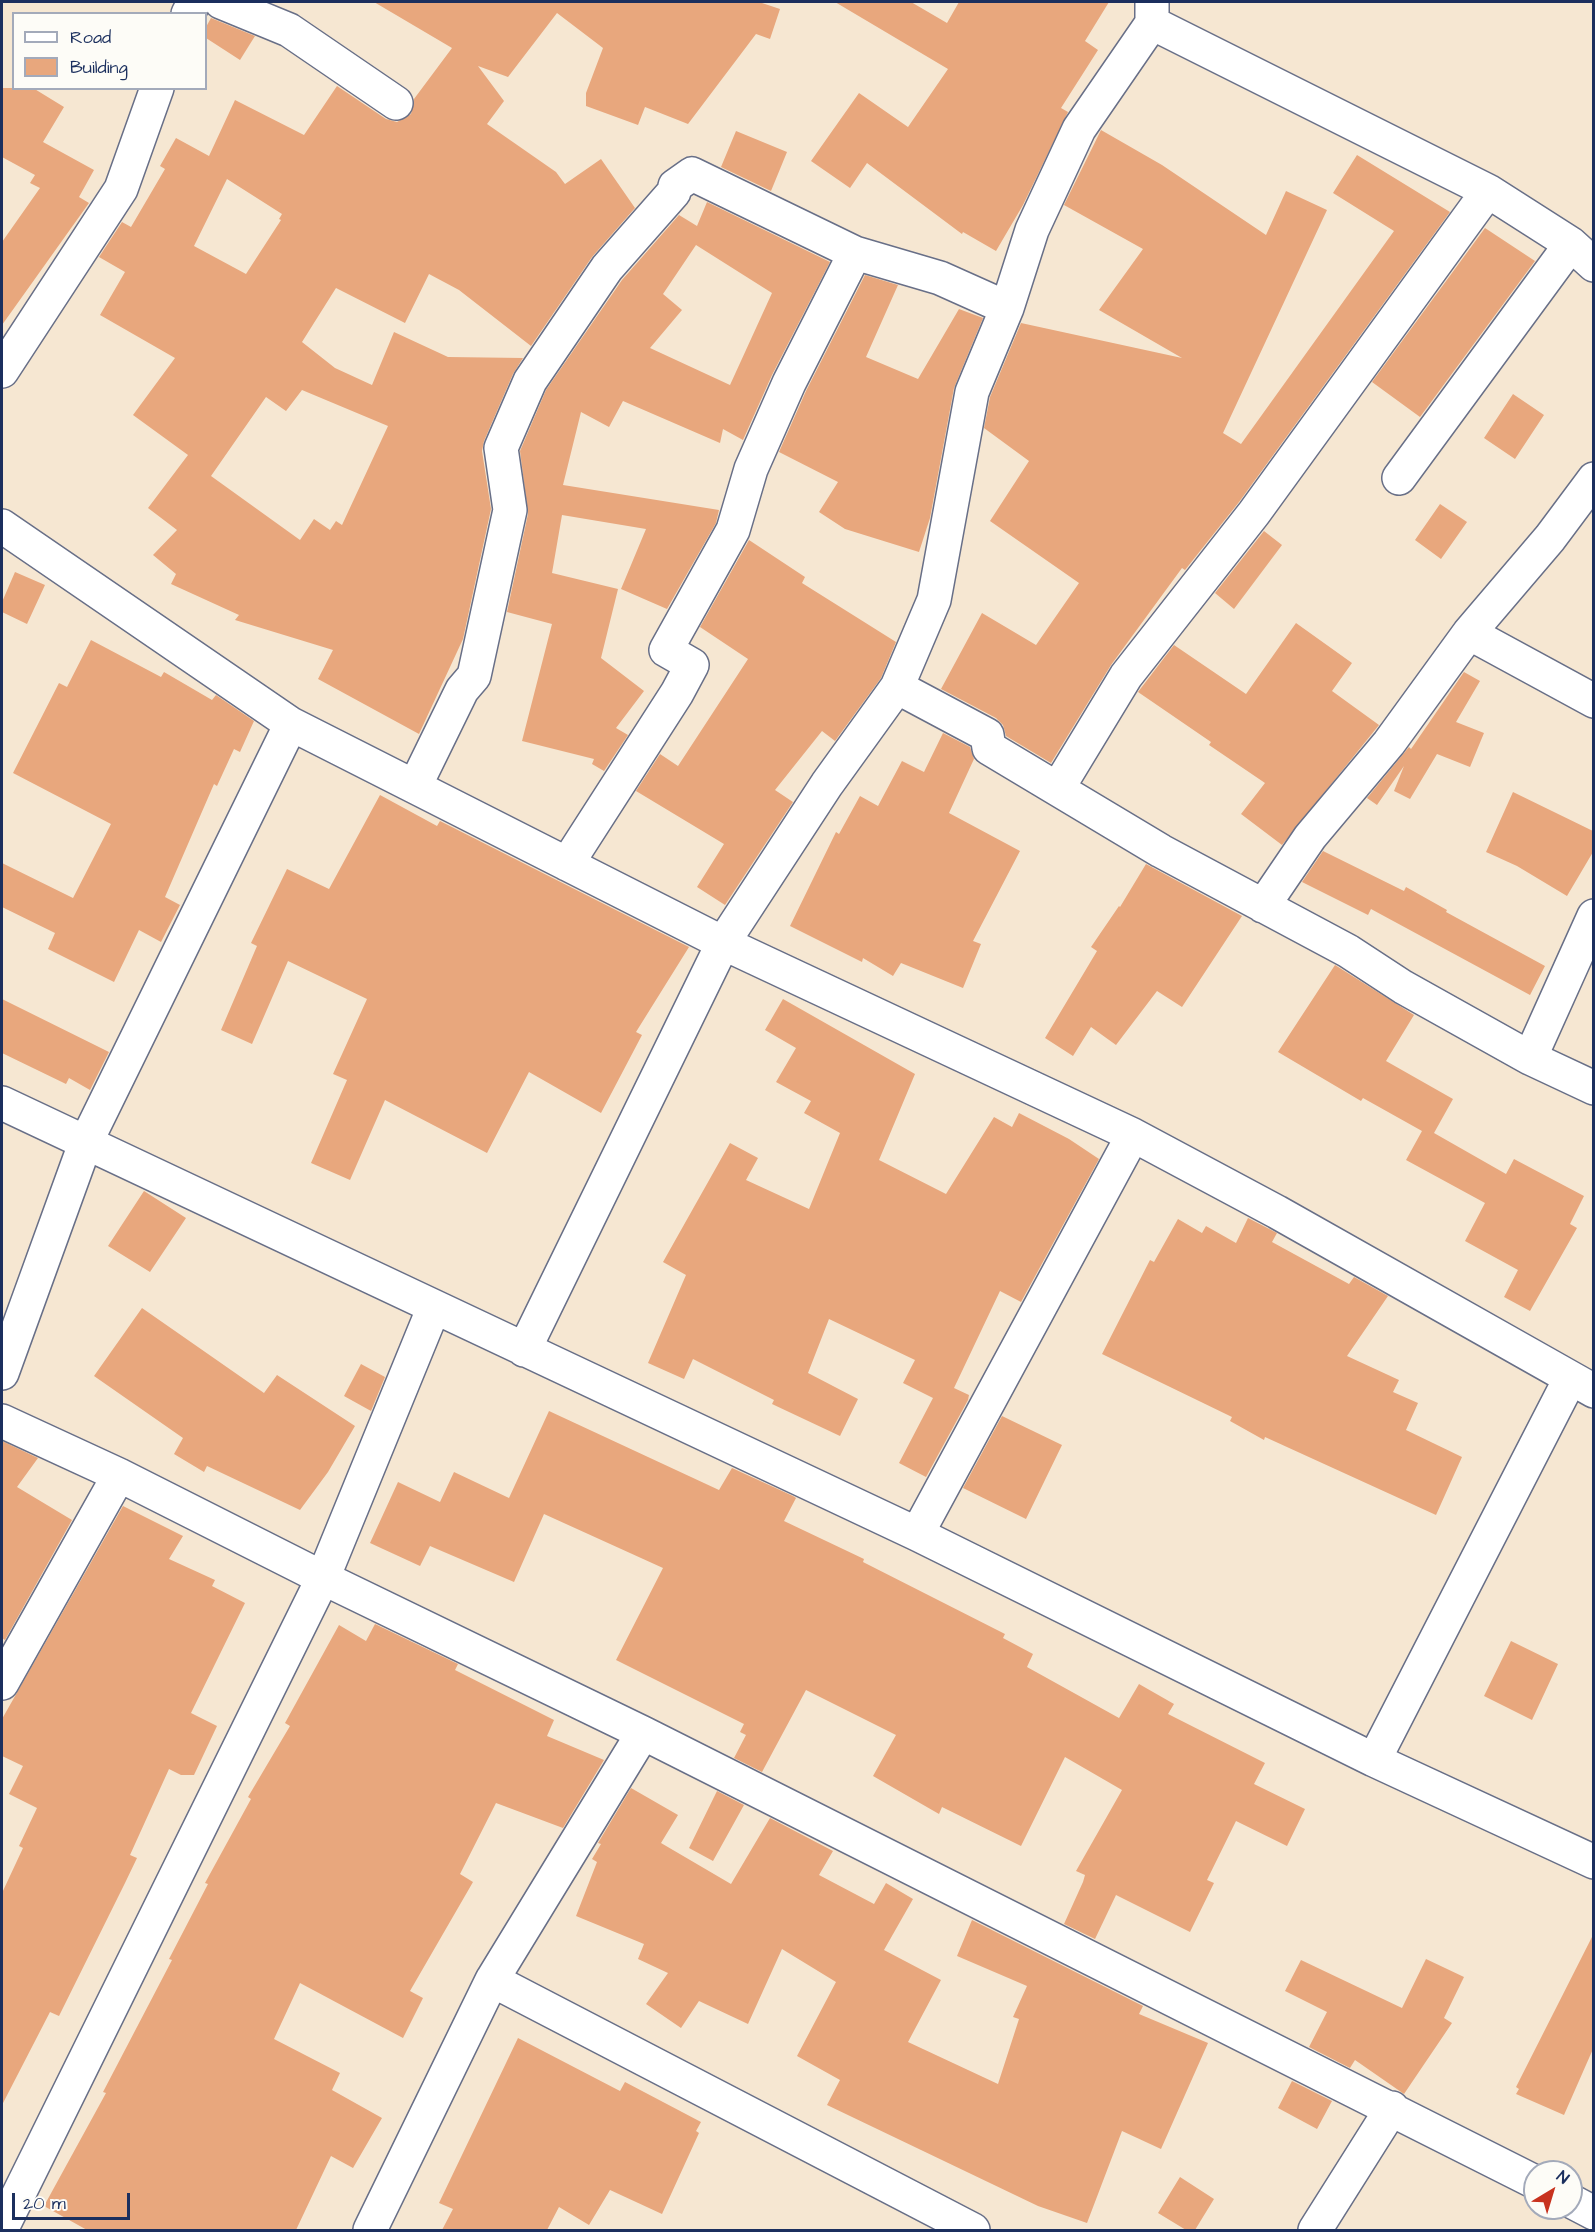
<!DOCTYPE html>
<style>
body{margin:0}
#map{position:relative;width:1595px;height:2232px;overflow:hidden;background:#f6e7d2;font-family:"Architects Daughter",sans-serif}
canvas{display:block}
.frame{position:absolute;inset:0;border:3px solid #1b2f5e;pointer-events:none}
.legend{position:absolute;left:12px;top:12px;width:195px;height:78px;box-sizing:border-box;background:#fdfcf7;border:2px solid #a3aaba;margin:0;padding:8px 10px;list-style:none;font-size:18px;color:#1b2f5e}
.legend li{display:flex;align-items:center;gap:12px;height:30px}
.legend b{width:30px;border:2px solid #a3aaba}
.north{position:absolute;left:1523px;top:2160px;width:60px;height:60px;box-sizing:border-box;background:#fdfcf7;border:2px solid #a3aaba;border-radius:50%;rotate:38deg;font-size:16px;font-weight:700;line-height:24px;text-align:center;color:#1b2f5e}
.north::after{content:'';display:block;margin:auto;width:21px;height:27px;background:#c8321e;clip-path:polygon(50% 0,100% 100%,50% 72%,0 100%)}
.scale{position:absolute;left:12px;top:2193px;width:118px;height:27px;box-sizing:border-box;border:3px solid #1b2f5e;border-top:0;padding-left:8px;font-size:18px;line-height:21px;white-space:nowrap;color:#1b2f5e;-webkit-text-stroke:4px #fdfcf7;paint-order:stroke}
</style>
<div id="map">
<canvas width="1595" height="2232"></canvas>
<div class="frame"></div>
<ul class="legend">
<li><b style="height:8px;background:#fff"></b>Road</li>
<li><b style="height:16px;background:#e8a77d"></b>Building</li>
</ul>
<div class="north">N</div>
<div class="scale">20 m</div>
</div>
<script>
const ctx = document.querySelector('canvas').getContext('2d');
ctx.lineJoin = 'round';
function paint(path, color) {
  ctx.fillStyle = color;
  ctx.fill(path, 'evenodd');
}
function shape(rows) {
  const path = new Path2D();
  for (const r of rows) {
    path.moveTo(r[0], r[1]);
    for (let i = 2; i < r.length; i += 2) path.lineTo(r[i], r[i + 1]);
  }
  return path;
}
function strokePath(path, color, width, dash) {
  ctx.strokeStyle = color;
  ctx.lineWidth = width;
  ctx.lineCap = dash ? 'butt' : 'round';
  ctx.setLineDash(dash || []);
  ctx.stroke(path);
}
paint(shape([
 [374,2,759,2,780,9,770,39,756,34,688,124,645,107,638,125,586,106,586,93,603,48,557,13,508,77,478,66,504,101,487,124,556,172,565,184,601,159,635,208,592,257,531,346,459,290,429,274,405,323,336,288,302,342,335,368,372,385,394,332,448,357,523,358,513,374,484,441,482,451,491,509,463,639,419,734,318,679,333,650,235,620,239,615,171,584,176,574,153,555,177,530,148,508,188,455,133,415,175,358,100,315,125,272,99,257,122,222,131,227,165,169,160,166,176,138,209,156,235,100,304,135,337,86,386,119,397,122,411,114,414,99,452,48],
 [227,179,282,214,279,219,281,220,246,274,194,246],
 [302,390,388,426,342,525,336,521,330,530,314,519,300,540,211,476,266,397,286,411],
 [835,2,911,2,947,23,959,2,1109,2,1085,41,1098,50,1061,108,1068,112,1023,205,996,251,963,232,962,234,867,163,850,188,811,161,859,93,908,127,948,69],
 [211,18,255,36,240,60,206,38,206,27],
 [2,88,33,88,64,107,43,142,94,170,79,197,89,203,2,325,2,242,40,188,30,183,35,175,2,157],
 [1101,130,1162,165,1266,235,1286,191,1327,210,1223,433,1241,444,1394,231,1333,193,1357,155,1450,212,1239,502,1185,570,1182,568,1111,665,1051,763,1006,736,1003,725,996,718,941,689,982,613,1036,645,1079,583,990,521,1029,461,984,428,990,397,1021,323,1182,358,1099,310,1143,249,1064,205],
 [736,131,787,152,771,191,721,167],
 [707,202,830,262,772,375,743,440,723,429,720,443,623,401,609,427,581,412,563,485,719,510,716,523,667,609,621,589,646,529,562,515,552,573,618,589,601,658,644,691,616,728,628,735,604,771,592,764,594,759,522,741,552,624,507,612,528,514,520,451,546,390,622,280,679,215,697,226],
 [696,245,772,293,730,385,650,348,682,310,663,294],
 [1485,228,1535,261,1420,417,1372,382],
 [865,275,898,285,866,357,918,379,959,309,983,318,954,388,930,518,919,552,845,529,819,512,838,482,779,452,806,391],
 [1513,394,1544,415,1515,459,1484,438],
 [1440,504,1467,522,1441,559,1415,540],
 [1264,531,1282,545,1234,609,1215,593],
 [749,540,805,577,802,583,896,642,881,678,835,741,822,731,775,790,793,802,725,905,697,887,724,844,636,791,660,754,678,766,748,659,700,627],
 [15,572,45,585,27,624,2,612,2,602],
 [1296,623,1352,663,1332,691,1379,725,1282,845,1241,814,1265,783,1209,745,1211,742,1138,692,1174,645,1246,694],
 [91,640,161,677,164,672,212,700,216,695,254,721,240,752,234,749,217,786,214,784,165,897,180,905,161,942,139,930,114,982,48,949,55,933,2,907,2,863,73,898,111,824,13,773,59,683,67,687],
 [1464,672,1480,681,1456,722,1484,733,1470,767,1437,754,1410,799,1394,791,1404,766,1377,805,1367,798,1409,747,1411,749],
 [943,733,970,747,974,759,949,813,1020,851,973,941,981,944,963,988,901,963,893,976,863,958,862,962,790,926,836,832,839,834,860,796,878,806,902,761,924,772],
 [1513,792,1593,831,1593,852,1567,896,1517,866,1486,852],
 [380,795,437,826,440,821,689,947,636,1032,642,1035,601,1113,529,1072,487,1153,385,1100,350,1180,311,1163,347,1080,333,1074,367,999,288,961,252,1044,221,1030,257,946,251,943,287,869,329,889],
 [1323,851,1404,891,1406,887,1447,910,1446,912,1545,966,1530,995,1371,909,1368,915,1302,882],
 [1146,864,1242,916,1182,1007,1157,991,1116,1045,1091,1027,1073,1056,1045,1038,1097,951,1091,947,1119,906,1120,907],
 [1335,965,1414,1015,1386,1061,1453,1099,1434,1133,1506,1174,1514,1159,1584,1196,1570,1224,1577,1228,1530,1311,1504,1297,1518,1270,1465,1241,1485,1203,1406,1160,1422,1131,1363,1098,1361,1101,1278,1052],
 [2,999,109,1052,90,1090,69,1078,66,1084,2,1053],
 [783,999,915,1074,879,1160,946,1194,994,1117,1012,1127,1019,1113,1069,1139,1099,1159,1021,1302,1000,1291,954,1388,969,1395,968,1400,926,1477,899,1463,933,1398,903,1383,915,1360,829,1319,808,1373,858,1399,840,1436,772,1404,774,1400,693,1359,684,1379,648,1363,686,1275,663,1262,730,1143,758,1158,746,1180,809,1209,840,1133,804,1113,811,1101,776,1082,796,1048,765,1030],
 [144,1191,186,1218,150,1272,108,1246],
 [1248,1218,1277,1233,1272,1242,1349,1284,1354,1277,1388,1296,1347,1356,1399,1380,1393,1392,1418,1403,1406,1430,1462,1457,1436,1515,1265,1437,1264,1440,1230,1421,1232,1417,1102,1354,1150,1260,1154,1262,1178,1219,1202,1233,1206,1226,1236,1243],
 [142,1308,264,1393,277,1375,355,1426,328,1472,300,1510,207,1466,204,1472,174,1454,183,1438,94,1376],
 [361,1364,385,1377,371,1411,344,1396],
 [549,1411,719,1490,732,1468,793,1496,796,1498,784,1521,864,1559,863,1562,1005,1634,1003,1638,1033,1654,1027,1667,1119,1718,1139,1684,1174,1704,1168,1714,1265,1763,1254,1784,1305,1809,1287,1846,1236,1821,1207,1880,1214,1883,1190,1932,1116,1895,1095,1939,1064,1924,1083,1882,1085,1875,1076,1871,1122,1790,1065,1757,1021,1846,942,1807,939,1814,873,1776,896,1735,806,1690,762,1772,734,1758,746,1735,740,1732,744,1724,616,1660,663,1568,544,1514,514,1582,430,1546,420,1566,370,1543,398,1482,440,1502,454,1472,509,1498],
 [1002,1416,1062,1445,1026,1519,963,1488],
 [2,1441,38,1458,17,1487,72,1520,5,1640,2,1638],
 [123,1506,183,1536,169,1559,215,1580,212,1586,245,1603,191,1713,217,1726,194,1775,181,1775,169,1769,130,1855,137,1858,125,1883,59,2016,50,2012,2,2105,2,1893,23,1848,19,1846,37,1808,9,1794,23,1766,2,1756,2,1719],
 [375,1624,458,1664,455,1670,554,1720,547,1736,604,1760,563,1828,496,1803,460,1874,473,1882,410,1991,423,1998,403,2038,300,1983,274,2039,340,2073,332,2090,382,2118,353,2168,331,2156,296,2230,87,2230,44,2206,106,2093,103,2092,172,1960,169,1959,208,1884,205,1883,251,1799,248,1797,290,1726,285,1723,339,1625,366,1641],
 [1511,1641,1558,1664,1532,1720,1484,1696],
 [631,1788,678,1815,661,1843,731,1884,770,1818,833,1851,819,1875,874,1904,886,1883,913,1899,884,1950,941,1980,908,2042,998,2084,1019,2019,1013,2017,1027,1986,957,1956,972,1920,1143,2006,1139,2014,1208,2043,1161,2149,1122,2131,1087,2223,1038,2206,827,2105,840,2080,797,2056,836,1982,782,1949,748,2024,699,2001,681,2028,646,2004,668,1973,638,1959,644,1944,576,1916,597,1862,592,1859,601,1844,598,1843],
 [717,1791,744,1805,713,1861,689,1848],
 [1593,1935,1593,2049,1564,2115,1516,2094,1519,2089,1516,2087],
 [1426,1959,1464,1977,1444,2018,1452,2023,1404,2094,1355,2060,1350,2068,1309,2047,1327,2012,1285,1991,1301,1960,1402,2008],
 [518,2038,620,2091,625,2082,701,2122,696,2131,699,2133,662,2214,610,2190,589,2225,559,2207,547,2230,442,2230,453,2209,439,2203],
 [1292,2081,1332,2101,1317,2129,1278,2108],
 [1180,2177,1214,2199,1195,2230,1186,2230,1158,2213]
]), '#e8a77d');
const minor = shape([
 [221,2,289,30,396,103],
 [188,14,194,2],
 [1152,23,1488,191,1571,244,1594,265],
 [2,371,121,189,157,88],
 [1399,478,1571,244],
 [2,526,291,724,723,943,1133,1135,1277,1212,1594,1391],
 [1469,633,1594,701],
 [897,687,987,735,989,748,1161,851,1348,951,1403,987,1530,1058,1594,1088],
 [415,786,462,690,474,676,510,510,501,448,530,381,607,268,674,192,675,186,692,174,855,253,940,278,1007,308],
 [1058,788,1126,676,1254,513,1488,191],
 [567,864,677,693,692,665,666,650,733,530,751,469,789,383,855,253],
 [1263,906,1310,837,1389,743,1469,633,1550,538,1594,479],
 [1530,1058,1594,916],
 [2,1103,917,1534,1374,1760,1594,1862],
 [524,1350,723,943,827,784,897,687,934,600,972,392,1007,308,1032,230,1079,129,1152,23,1152,2],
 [2,1373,85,1144,291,724],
 [2,1421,119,1475,323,1578,643,1733,1535,2182],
 [917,1534,1133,1135],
 [2,1683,119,1475],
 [1374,1760,1570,1379],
 [492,1980,973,2230],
 [1571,2201,1594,2213],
 [2,2228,323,1578,434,1307],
 [370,2230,492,1980,643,1733],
 [1315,2230,1392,2108]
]);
strokePath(minor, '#686f87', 36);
strokePath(minor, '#fff', 33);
</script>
